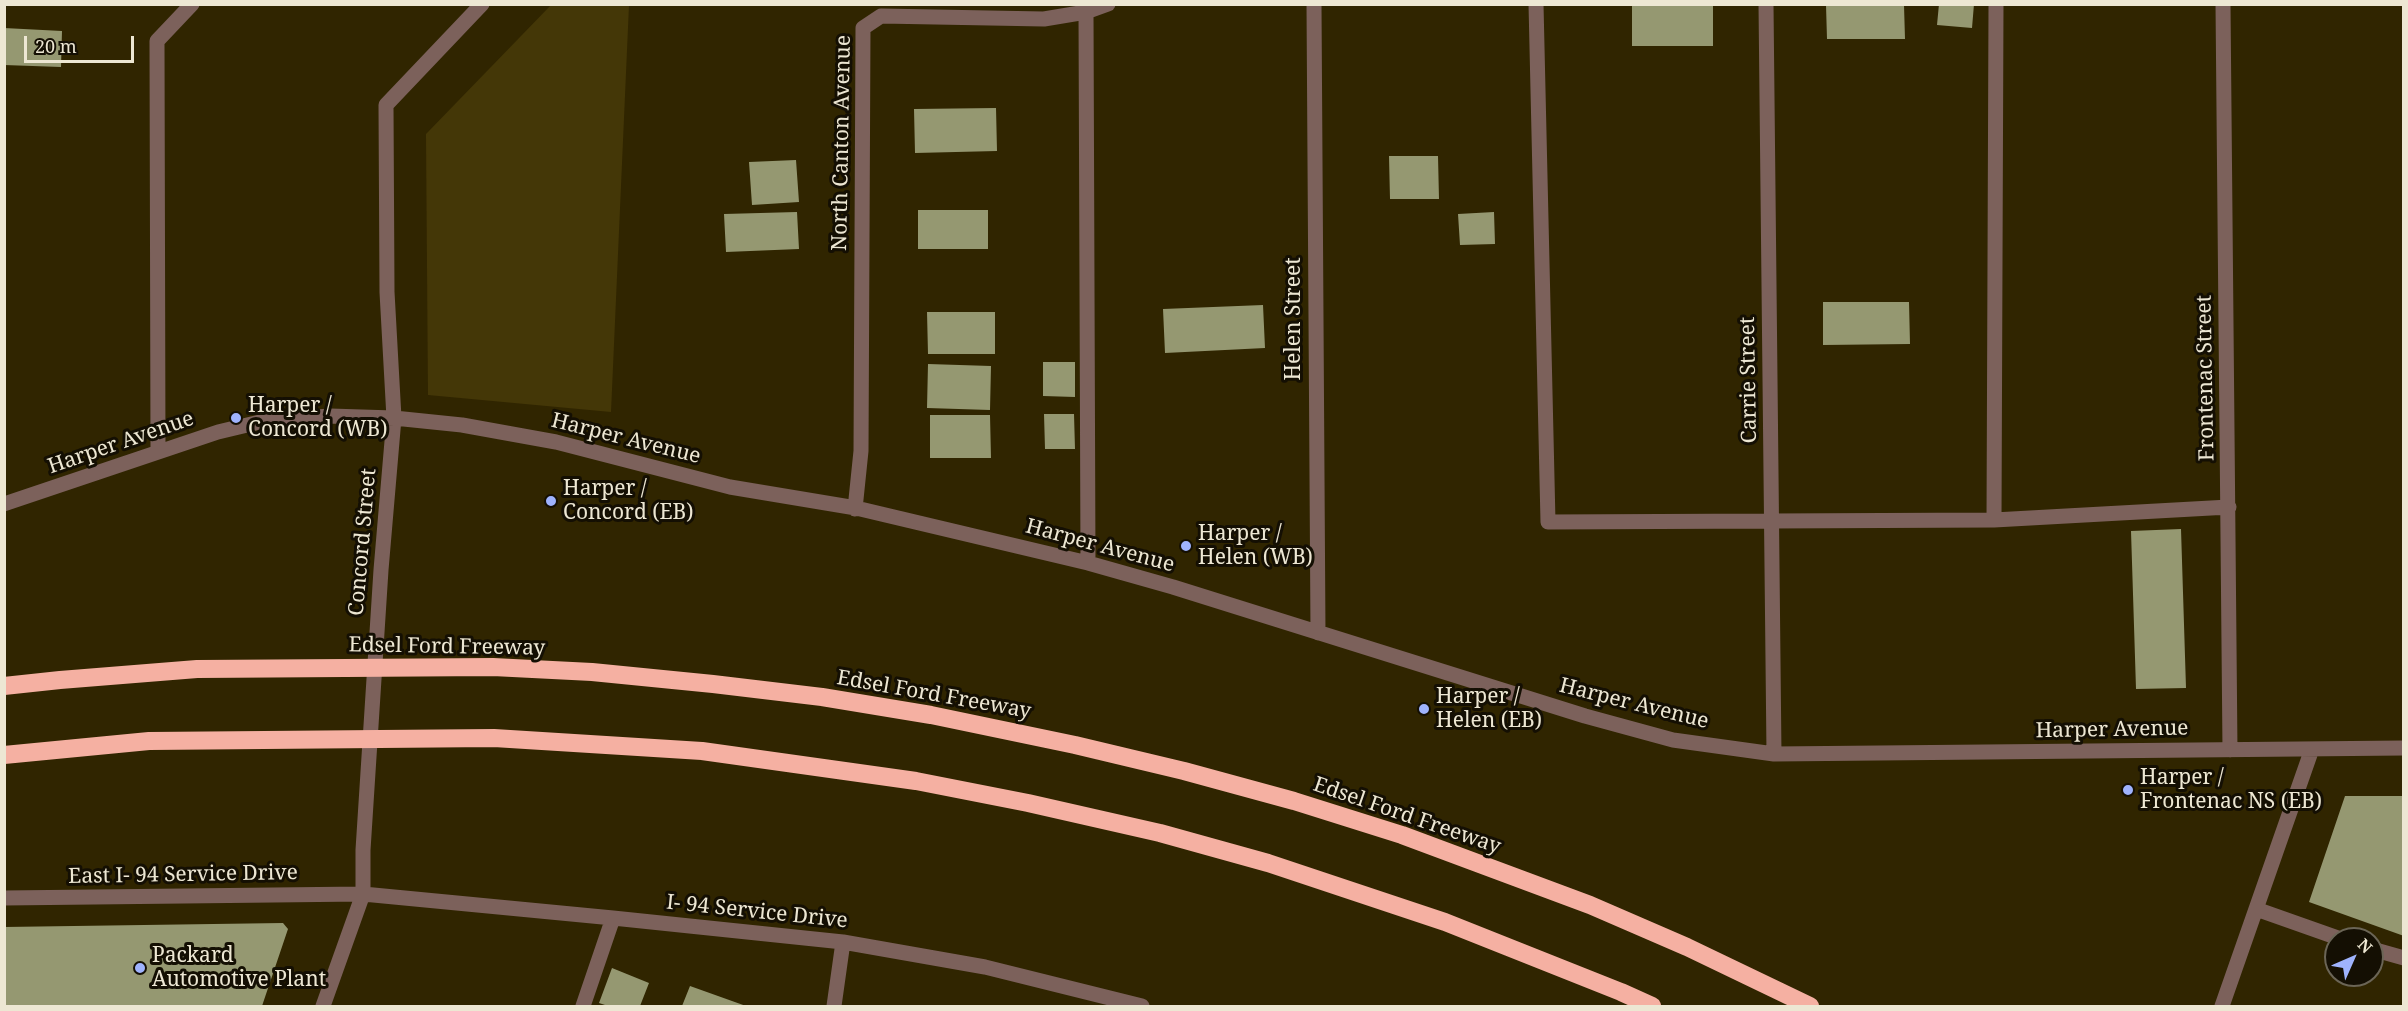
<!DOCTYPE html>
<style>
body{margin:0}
#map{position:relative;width:2408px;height:1011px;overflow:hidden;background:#302500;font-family:"Noto Serif",serif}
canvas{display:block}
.frame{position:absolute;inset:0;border:6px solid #ede7d3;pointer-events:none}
.north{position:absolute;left:2324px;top:927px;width:60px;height:60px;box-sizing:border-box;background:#140f03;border:2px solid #6b6556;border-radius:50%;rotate:45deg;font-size:16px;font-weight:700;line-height:24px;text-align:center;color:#ede7d3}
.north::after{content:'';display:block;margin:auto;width:21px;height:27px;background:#9fb3fd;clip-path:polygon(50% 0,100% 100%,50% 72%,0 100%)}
.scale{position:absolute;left:24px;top:36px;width:110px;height:27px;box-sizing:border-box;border:3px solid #ede7d3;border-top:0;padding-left:8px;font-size:18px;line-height:21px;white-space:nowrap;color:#ede7d3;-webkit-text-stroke:4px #140f03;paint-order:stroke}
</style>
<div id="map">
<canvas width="2408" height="1011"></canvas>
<div class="frame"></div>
<div class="north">N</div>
<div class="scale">20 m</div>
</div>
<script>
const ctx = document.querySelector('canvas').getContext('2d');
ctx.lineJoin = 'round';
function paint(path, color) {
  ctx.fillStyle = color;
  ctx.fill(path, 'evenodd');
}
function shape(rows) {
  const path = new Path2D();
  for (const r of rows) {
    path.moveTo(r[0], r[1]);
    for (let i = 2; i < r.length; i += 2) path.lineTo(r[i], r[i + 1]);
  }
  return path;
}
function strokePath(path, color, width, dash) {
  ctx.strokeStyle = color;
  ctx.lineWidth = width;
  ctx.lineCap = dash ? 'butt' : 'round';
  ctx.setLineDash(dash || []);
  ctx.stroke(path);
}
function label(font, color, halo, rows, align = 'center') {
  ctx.font = font + ' "Noto Serif",serif';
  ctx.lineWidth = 6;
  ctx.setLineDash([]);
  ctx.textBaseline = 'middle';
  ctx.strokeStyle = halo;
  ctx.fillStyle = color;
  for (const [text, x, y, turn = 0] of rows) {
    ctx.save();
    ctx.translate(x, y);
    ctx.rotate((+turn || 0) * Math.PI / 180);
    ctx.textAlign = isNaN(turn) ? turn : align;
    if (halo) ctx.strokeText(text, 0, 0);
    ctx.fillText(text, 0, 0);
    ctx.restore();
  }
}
paint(shape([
 [552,4,629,5,611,412,428,395,426,134]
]), '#443707');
paint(shape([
 [1939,4,1974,4,1972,28,1937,25],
 [1826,5,1904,5,1905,39,1827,39],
 [1632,6,1713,6,1713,46,1632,46],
 [4,28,62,31,61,67,4,65],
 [996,108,997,151,915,153,914,109],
 [1389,156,1438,156,1439,199,1390,199],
 [796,160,799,202,752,205,749,162],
 [918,210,988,210,988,249,918,249],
 [797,212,799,249,726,252,724,214],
 [1494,212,1495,244,1460,245,1458,214],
 [1823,302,1909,302,1910,344,1823,345],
 [1263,305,1265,348,1165,353,1163,309],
 [927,312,995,312,995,354,928,354],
 [1043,362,1075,362,1075,397,1043,396],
 [928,364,991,366,990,410,927,408],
 [1044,414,1074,414,1075,449,1045,449],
 [930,415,990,415,991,458,930,458],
 [2181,529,2186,688,2136,689,2131,531],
 [2345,796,2404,796,2404,936,2309,902],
 [283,923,288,929,262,1006,4,1006,4,927],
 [612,968,649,983,640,1006,608,1006,599,1003],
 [690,986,746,1006,682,1006]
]), '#959871');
strokePath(shape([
 [1314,4,1318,633],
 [1536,4,1548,522,1994,520,2229,507],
 [1766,4,1774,754],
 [2223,4,2230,750],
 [1086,12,1088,563],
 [158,451,157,41,192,4],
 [4,504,218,432,264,421,330,416,394,418,462,425,556,442,730,487,856,508,1088,563,1173,587,1585,716,1673,740,1774,754,2404,748],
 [855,509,861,451,863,28,881,16,1044,19,1086,12,1108,4],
 [1994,520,1996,4],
 [4,898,363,894,613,918,843,942,985,967,1142,1006],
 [2256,909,2341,939],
 [2372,949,2404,958],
 [323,1006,363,894,363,850,381,570,394,418,387,292,386,105,482,4],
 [583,1006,613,918],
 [834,1006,843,942],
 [2222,1006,2312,749]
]), '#7c615b', 15);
strokePath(shape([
 [4,686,60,680,197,669,493,667,592,672,713,684,822,697,931,715,1075,745,1184,771,1294,801,1402,835,1590,905,1687,947,1810,1006],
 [4,755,149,741,494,738,702,751,916,781,1028,803,1160,833,1268,863,1445,922,1621,992,1652,1006]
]), '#f5b0a2', 18);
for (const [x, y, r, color] of [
 [236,418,6,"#9fb3fd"],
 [551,501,6,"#9fb3fd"],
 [1186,546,6,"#9fb3fd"],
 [1424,709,6,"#9fb3fd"],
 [2128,790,6,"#9fb3fd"],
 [140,968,6,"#9fb3fd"]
]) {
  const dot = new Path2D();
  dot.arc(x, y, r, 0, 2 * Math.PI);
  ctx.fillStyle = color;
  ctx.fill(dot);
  strokePath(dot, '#140f03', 2);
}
label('21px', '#ede7d3', '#140f03', [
 ["North Canton Avenue",842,143,-89],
 ["Helen Street",1294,319,-90],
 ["Frontenac Street",2206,378,-91],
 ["Carrie Street",1749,380,-91],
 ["Harper Avenue",626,439,14],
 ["Harper Avenue",121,443,-19],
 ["Concord Street",363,542,-85],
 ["Harper Avenue",1100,546,15],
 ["Edsel Ford Freeway",447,647,1],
 ["Edsel Ford Freeway",934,695,10],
 ["Harper Avenue",1634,704,14],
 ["Harper Avenue",2112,730,-1],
 ["Edsel Ford Freeway",1407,816,19],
 ["East I- 94 Service Drive",183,875,-1],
 ["I- 94 Service Drive",757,912,6]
]);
label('21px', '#ede7d3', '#140f03', [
 ["Harper /",248,406],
 ["Concord (WB)",248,430],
 ["Harper /",563,489],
 ["Concord (EB)",563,513],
 ["Harper /",1198,534],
 ["Helen (WB)",1198,558],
 ["Harper /",1436,697],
 ["Helen (EB)",1436,721],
 ["Harper /",2140,778],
 ["Frontenac NS (EB)",2140,802],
 ["Packard",152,956],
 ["Automotive Plant",152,980]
], 'left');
</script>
